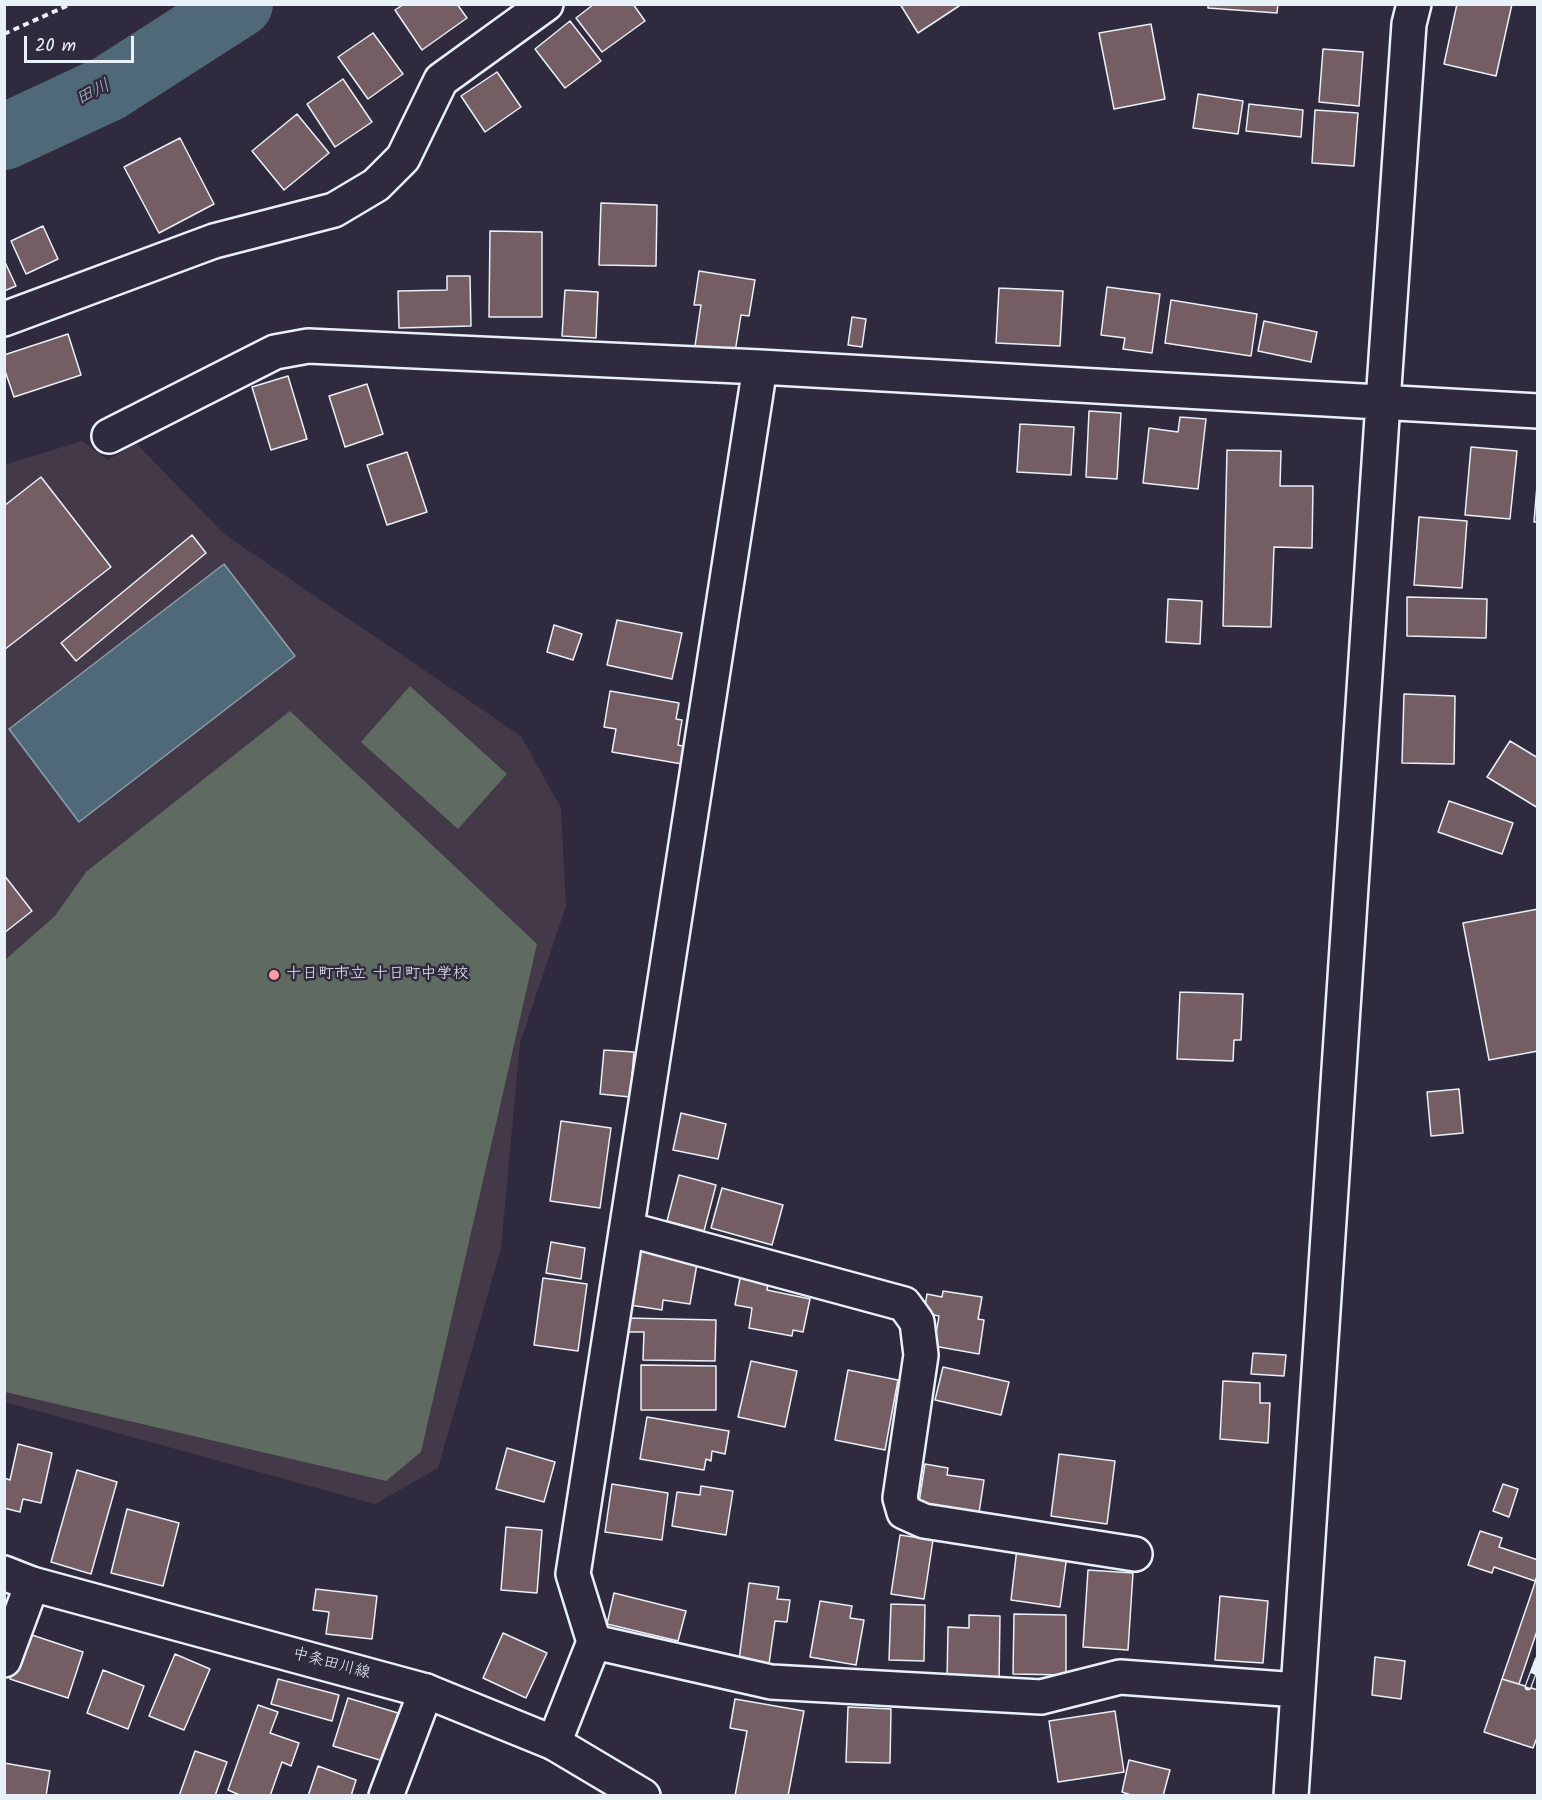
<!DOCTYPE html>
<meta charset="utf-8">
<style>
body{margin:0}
#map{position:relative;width:1542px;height:1800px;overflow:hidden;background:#2f2a3d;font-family:Kalam,sans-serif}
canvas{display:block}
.frame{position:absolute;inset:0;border:6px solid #e8f1f8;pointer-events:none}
.scale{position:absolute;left:24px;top:36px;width:110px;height:27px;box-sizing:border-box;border:3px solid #e8f1f8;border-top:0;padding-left:8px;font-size:18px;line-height:21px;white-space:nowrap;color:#e8f1f8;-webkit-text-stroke:4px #2f2a3d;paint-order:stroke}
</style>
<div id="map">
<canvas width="1542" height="1800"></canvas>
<div class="frame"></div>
<div class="scale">20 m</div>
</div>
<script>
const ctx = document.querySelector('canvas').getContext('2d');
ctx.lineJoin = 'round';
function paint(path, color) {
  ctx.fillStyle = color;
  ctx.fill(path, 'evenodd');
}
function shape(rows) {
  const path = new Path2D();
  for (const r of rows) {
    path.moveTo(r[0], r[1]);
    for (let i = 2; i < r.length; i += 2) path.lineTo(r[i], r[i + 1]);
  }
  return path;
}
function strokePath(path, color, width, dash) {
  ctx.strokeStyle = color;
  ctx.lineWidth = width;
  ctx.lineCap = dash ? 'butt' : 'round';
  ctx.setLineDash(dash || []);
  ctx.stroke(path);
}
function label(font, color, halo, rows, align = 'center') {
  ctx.font = font + ' Kalam,"Klee One",sans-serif';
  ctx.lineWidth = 5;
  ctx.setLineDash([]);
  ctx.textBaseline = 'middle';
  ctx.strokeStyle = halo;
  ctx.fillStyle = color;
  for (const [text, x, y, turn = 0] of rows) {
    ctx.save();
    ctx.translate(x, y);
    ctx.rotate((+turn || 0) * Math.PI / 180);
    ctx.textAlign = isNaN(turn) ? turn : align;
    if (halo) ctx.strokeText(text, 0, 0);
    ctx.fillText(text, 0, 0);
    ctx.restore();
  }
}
paint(shape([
 [82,441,108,460,136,443,224,534,521,736,561,808,566,906,520,1043,501,1248,438,1468,375,1504,5,1402,4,465]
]), '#443948');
paint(shape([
 [410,686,507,774,458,829,361,742],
 [290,711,537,944,421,1452,386,1481,5,1392,5,960,55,916,86,872]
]), '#5f6b60');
const water = shape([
 [224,564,295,656,79,822,9,729,224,564]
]);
paint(water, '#506978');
strokePath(water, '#8d9fab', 1.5);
strokePath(shape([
 [4,137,109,88,240,4]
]), '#506978', 66);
const building = shape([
 [404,4,457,4,467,18,422,50,395,10,404,4],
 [594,4,633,4,645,21,602,52,576,18,594,4],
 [900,4,962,4,918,33,900,4],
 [1208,4,1278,4,1277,13,1208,8,1208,4],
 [1457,4,1512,4,1496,76,1444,64,1457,4],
 [570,21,601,61,565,88,535,49,570,21],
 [1151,24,1165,99,1114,109,1099,33,1151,24],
 [373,33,403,74,368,99,338,57,373,33],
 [1323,49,1363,52,1359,106,1319,102,1323,49],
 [497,72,521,107,485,132,461,96,497,72],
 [343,79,372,122,335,147,307,104,343,79],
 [1198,94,1243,101,1238,134,1193,128,1198,94],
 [1249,104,1303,110,1301,137,1246,131,1249,104],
 [1315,110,1358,113,1354,166,1312,163,1315,110],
 [297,114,329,153,284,190,252,151,297,114],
 [180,138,214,204,159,233,124,167,180,138],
 [601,203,657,205,656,266,599,265,601,203],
 [43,226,58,259,26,274,11,241,43,226],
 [490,231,542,232,542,317,489,317,490,231],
 [4,260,16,286,4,291,4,260],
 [699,271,755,280,749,316,741,315,735,352,695,346,701,305,694,305,699,271],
 [447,276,470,276,471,326,399,328,398,291,447,290,447,276],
 [1107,287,1160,294,1152,353,1123,349,1125,338,1101,335,1107,287],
 [999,288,1063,291,1060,346,996,343,999,288],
 [565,290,598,292,596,338,562,336,565,290],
 [1171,300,1257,314,1251,356,1165,343,1171,300],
 [852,317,866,319,862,347,848,345,852,317],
 [1264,321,1317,332,1311,362,1258,351,1264,321],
 [68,334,81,375,14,397,4,368,4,355,68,334],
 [288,376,307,439,271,450,252,387,288,376],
 [367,384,383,434,345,447,329,396,367,384],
 [1089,411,1121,413,1117,479,1086,477,1089,411],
 [1180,417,1206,419,1198,489,1143,483,1149,428,1178,432,1180,417],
 [1020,424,1074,427,1071,475,1017,472,1020,424],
 [1471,447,1517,451,1510,519,1465,515,1471,447],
 [1227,450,1281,451,1280,486,1313,486,1312,548,1274,547,1271,627,1223,626,1227,450],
 [407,452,427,512,387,525,367,465,407,452],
 [1538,473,1538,522,1534,522,1538,473],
 [41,477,111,567,4,650,4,506,41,477],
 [1419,517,1467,521,1462,588,1414,585,1419,517],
 [192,535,206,553,76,661,61,643,192,535],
 [1407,597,1487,599,1486,638,1407,636,1407,597],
 [1168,599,1202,601,1200,644,1166,642,1168,599],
 [617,620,682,633,672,679,607,665,617,620],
 [554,625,582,634,573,660,547,652,554,625],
 [610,691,679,703,676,719,682,720,678,745,691,748,688,765,612,752,616,729,604,727,610,691],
 [1404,694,1455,696,1454,764,1402,763,1404,694],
 [1510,741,1538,758,1538,808,1487,777,1510,741],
 [1449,801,1513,823,1502,854,1438,832,1449,801],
 [4,875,32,911,4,933,4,875],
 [1538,909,1538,1051,1489,1060,1463,923,1538,909],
 [1180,992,1243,994,1241,1040,1234,1040,1233,1061,1177,1059,1180,992],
 [604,1050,634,1052,630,1097,600,1094,604,1050],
 [1459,1089,1463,1133,1431,1136,1427,1092,1459,1089],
 [681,1113,726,1124,718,1159,673,1150,681,1113],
 [561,1121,611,1128,600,1208,550,1201,561,1121],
 [679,1175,716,1185,704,1231,667,1221,679,1175],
 [722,1188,783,1205,772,1245,711,1228,722,1188],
 [551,1242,585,1248,581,1279,546,1273,551,1242],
 [640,1248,698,1258,690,1304,663,1300,662,1310,630,1305,640,1248],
 [741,1273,769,1279,767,1290,810,1299,803,1332,793,1330,792,1336,749,1328,752,1308,735,1305,741,1273],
 [543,1278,587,1284,578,1351,534,1345,543,1278],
 [943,1291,982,1297,978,1319,984,1320,979,1354,934,1346,939,1316,924,1313,927,1294,942,1297,943,1291],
 [627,1318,716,1320,715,1361,643,1360,644,1332,627,1332,627,1318],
 [1253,1353,1286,1355,1284,1376,1251,1374,1253,1353],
 [751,1361,797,1371,785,1427,738,1417,751,1361],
 [641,1365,716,1366,716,1410,641,1410,641,1365],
 [943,1367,1009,1382,1001,1415,935,1400,943,1367],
 [848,1370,898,1380,885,1450,835,1440,848,1370],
 [1223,1381,1260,1383,1260,1403,1270,1403,1268,1443,1220,1439,1223,1381],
 [647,1417,729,1431,725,1454,712,1451,711,1461,706,1459,704,1470,640,1459,647,1417],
 [18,1444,52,1453,41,1503,23,1499,20,1512,4,1508,4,1478,10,1480,18,1444],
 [507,1448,555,1462,544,1502,496,1489,507,1448],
 [1059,1454,1115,1461,1107,1524,1051,1516,1059,1454],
 [925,1464,948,1468,947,1475,984,1480,979,1513,919,1503,925,1464],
 [77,1470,117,1482,91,1574,51,1562,77,1470],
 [612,1484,668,1493,662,1540,605,1532,612,1484],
 [1503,1484,1518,1489,1509,1517,1493,1511,1503,1484],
 [701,1486,733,1491,726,1535,672,1526,677,1492,700,1495,701,1486],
 [127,1509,179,1523,163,1586,111,1573,127,1509],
 [506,1527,542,1530,537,1593,501,1590,506,1527],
 [1480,1531,1502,1538,1499,1547,1538,1560,1538,1574,1535,1581,1494,1567,1492,1573,1468,1565,1480,1531],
 [900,1535,933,1540,924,1599,891,1594,900,1535],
 [1017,1548,1067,1555,1060,1607,1011,1600,1017,1548],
 [1088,1570,1133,1573,1128,1650,1083,1647,1088,1570],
 [1538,1574,1538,1628,1519,1684,1502,1679,1538,1574],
 [749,1583,779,1587,777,1599,790,1600,787,1622,775,1621,769,1664,739,1660,749,1583],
 [316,1589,377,1596,372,1639,326,1634,329,1612,313,1610,316,1589],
 [614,1593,686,1611,678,1641,607,1624,614,1593],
 [1220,1596,1268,1601,1263,1663,1215,1660,1220,1596],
 [820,1601,852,1606,850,1618,864,1620,856,1665,810,1657,820,1601],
 [891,1604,925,1605,924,1661,889,1660,891,1604],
 [1014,1614,1066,1615,1066,1675,1013,1674,1014,1614],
 [969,1615,1000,1616,999,1683,947,1682,948,1627,969,1628,969,1615],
 [26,1633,83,1652,68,1698,10,1679,26,1633],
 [503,1633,547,1653,526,1698,483,1678,503,1633],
 [175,1654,210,1669,184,1730,149,1716,175,1654],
 [1375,1657,1405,1661,1401,1699,1372,1695,1375,1657],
 [103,1670,144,1686,128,1729,87,1713,103,1670],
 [278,1679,339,1695,332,1721,271,1704,278,1679],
 [1502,1679,1538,1690,1538,1735,1533,1748,1484,1732,1502,1679],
 [348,1698,398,1713,383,1761,333,1746,348,1698],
 [735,1699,804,1711,788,1796,735,1796,747,1731,730,1728,735,1699],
 [258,1705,278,1712,270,1733,299,1743,291,1766,282,1762,270,1796,242,1796,228,1790,258,1705],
 [848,1707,891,1709,890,1763,846,1762,848,1707],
 [1115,1711,1124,1772,1058,1782,1049,1721,1115,1711],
 [195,1751,227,1762,215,1796,179,1796,195,1751],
 [1129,1760,1170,1770,1163,1796,1134,1796,1122,1792,1129,1760],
 [4,1763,50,1771,46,1796,4,1796,4,1763],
 [318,1766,356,1780,351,1796,308,1796,318,1766]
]);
paint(building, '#745d63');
strokePath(building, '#e8f1f8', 1.5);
const minor = shape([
 [4,319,214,241,334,210,376,185,403,158,441,80,546,4],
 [109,436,275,352,308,346,760,367,1538,411],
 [627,1229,904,1304,917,1322,921,1355,900,1498,904,1512,924,1521,1135,1554],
 [594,1642,771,1682,1041,1697,1120,1677,1298,1690],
 [4,1660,32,1584],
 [554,1743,594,1642,573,1574,760,367],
 [386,1796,426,1691],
 [1291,1796,1383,402,1409,24,1414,4]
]);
const major = shape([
 [4,1573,32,1584,426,1691,554,1743,643,1796]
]);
strokePath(minor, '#e8f1f8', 38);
strokePath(major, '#e8f1f8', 38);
strokePath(shape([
 [4,34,71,4]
]), '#e8f1f8', 4, [6, 4.5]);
strokePath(minor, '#2f2a3d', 33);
strokePath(major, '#2f2a3d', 33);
const rail = shape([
 [1528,1687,1538,1660]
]);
strokePath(rail, '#e8f1f8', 7);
strokePath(rail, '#2f2a3d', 4.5, [14]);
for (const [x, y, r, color] of [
 [274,975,6,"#ff9aa2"]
]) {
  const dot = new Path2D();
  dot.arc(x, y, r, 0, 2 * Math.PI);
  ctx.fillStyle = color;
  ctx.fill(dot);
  strokePath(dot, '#2f2a3d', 2);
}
label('16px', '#e8f1f8', '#2f2a3d', [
 ["十日町市立 十日町中学校",286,975]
], 'left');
label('16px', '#e8f1f8', '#2f2a3d', [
 ["中条田川線",331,1665,15]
]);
label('italic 18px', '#abbbc5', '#2f2a3d', [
 ["田川",94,94,-27]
]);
</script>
